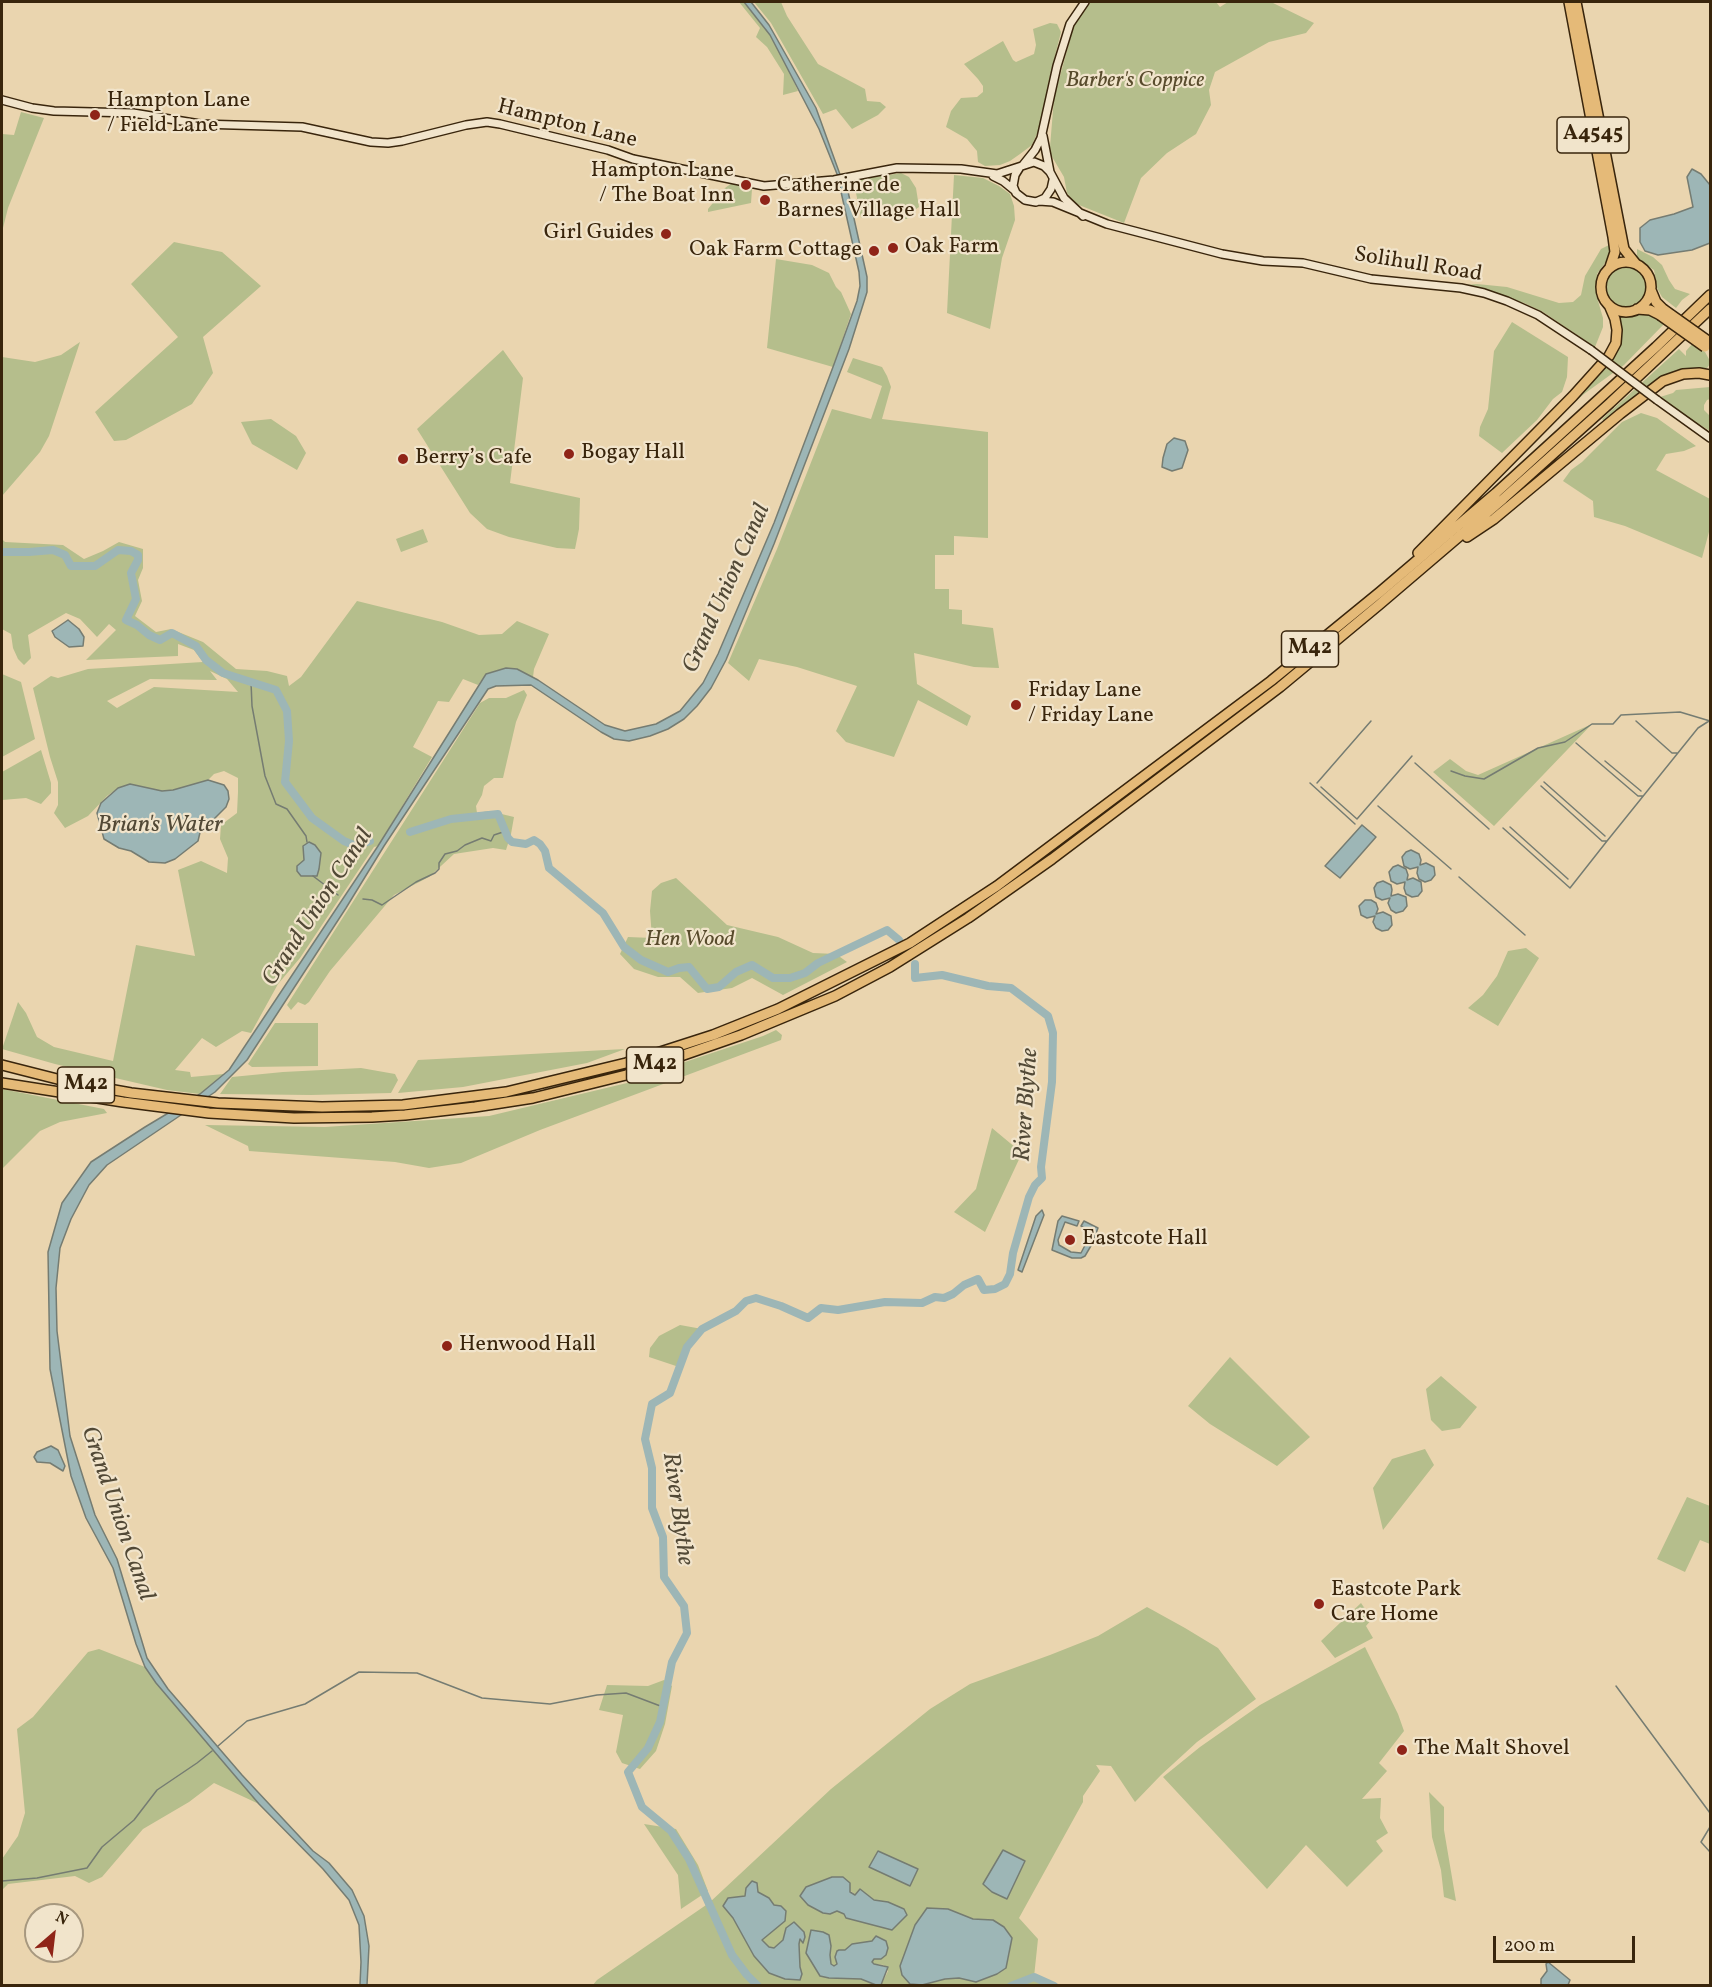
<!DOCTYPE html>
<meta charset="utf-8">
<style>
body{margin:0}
#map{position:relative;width:1712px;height:1987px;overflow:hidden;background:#ead5af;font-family:Vollkorn,serif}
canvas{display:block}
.frame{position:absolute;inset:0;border:3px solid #39250c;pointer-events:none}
.north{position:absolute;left:24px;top:1903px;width:60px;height:60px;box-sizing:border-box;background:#f1e4cb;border:2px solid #a7987f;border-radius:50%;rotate:28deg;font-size:16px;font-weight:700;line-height:24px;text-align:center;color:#39250c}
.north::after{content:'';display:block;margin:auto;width:21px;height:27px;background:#8f2418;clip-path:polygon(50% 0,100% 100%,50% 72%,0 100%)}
.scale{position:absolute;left:1493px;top:1936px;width:142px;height:27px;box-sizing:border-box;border:3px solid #39250c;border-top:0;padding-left:8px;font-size:18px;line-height:21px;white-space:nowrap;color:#39250c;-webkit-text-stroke:4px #f1e4cb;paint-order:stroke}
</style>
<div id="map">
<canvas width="1712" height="1987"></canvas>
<div class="frame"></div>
<div class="north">N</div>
<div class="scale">200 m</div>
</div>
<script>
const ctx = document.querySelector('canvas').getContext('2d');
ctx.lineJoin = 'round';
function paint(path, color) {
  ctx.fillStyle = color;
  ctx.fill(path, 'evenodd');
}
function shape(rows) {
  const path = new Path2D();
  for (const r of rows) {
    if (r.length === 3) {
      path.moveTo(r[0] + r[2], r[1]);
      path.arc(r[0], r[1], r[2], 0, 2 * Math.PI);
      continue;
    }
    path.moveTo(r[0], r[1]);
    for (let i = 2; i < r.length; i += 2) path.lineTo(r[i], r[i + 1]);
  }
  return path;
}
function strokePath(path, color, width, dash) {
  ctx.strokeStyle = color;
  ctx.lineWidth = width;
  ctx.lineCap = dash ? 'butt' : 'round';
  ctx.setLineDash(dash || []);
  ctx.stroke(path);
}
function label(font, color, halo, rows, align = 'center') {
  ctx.font = font + ' Vollkorn,serif';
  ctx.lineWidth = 4.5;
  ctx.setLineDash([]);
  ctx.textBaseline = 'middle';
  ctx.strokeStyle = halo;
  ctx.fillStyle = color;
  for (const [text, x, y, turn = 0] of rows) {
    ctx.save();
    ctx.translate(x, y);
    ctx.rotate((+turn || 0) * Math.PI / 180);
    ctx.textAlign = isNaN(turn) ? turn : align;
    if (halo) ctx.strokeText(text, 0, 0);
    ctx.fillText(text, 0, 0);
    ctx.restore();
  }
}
paint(shape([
 [739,2,744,2,770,35,787,66,798,91,783,95,784,74,767,47,756,37,760,28],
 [754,2,781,2,787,16,818,64,865,89,867,101,880,102,886,107,878,115,852,129,836,109,823,114,771,23],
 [1091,2,1216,2,1220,7,1228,2,1271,2,1314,23,1306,33,1269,42,1215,72,1209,90,1211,105,1196,134,1167,153,1141,178,1124,223,1074,203,1067,193,1064,177,1051,155,1050,147,1054,98,1074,25],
 [1050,23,1057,24,1061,32,1049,80,1040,127,1032,145,1020,154,1010,161,1000,165,985,166,978,162,977,151,967,139,946,127,951,111,961,98,977,97,983,92,983,86,978,79,964,64,1003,41,1013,60,1016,62,1034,54,1036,45,1033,29],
 [21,112,44,118,8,208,2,232,2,134,14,135],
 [901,173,909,177,916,188,919,207,909,214,907,219,899,219,899,214,872,214,872,217,861,218,854,183,856,180],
 [954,175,983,178,999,186,1010,194,1014,206,1015,220,1002,258,990,329,947,313],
 [732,183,752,189,751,203,708,212,708,209,725,188],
 [174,242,222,252,261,286,203,337,213,373,192,404,126,440,114,441,95,412,178,337,131,284],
 [1609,245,1610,256,1597,274,1596,294,1603,318,1603,327,1595,347,1543,312,1524,303,1464,285,1477,284,1507,287,1559,303,1573,302,1581,295,1585,276,1601,249],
 [1637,249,1653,257,1662,265,1669,280,1675,289,1690,294,1682,300,1676,308,1662,297,1657,288,1654,270,1637,259],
 [776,259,812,265,829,273,836,287,841,292,851,314,833,367,767,348],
 [1626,287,21],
 [1642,313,1653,316,1664,324,1624,365,1584,394,1557,418,1612,360,1618,349,1618,316,1626,317],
 [1512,322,1568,357,1567,377,1562,392,1553,399,1537,420,1502,453,1479,436,1480,427,1488,409,1494,351],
 [80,342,49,436,40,452,2,496,2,357,35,362,61,355],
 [1693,343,1705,352,1710,361,1710,364,1707,368,1682,369,1662,376,1605,422,1602,419,1679,349,1686,356,1686,351],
 [503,350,523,378,510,483,580,498,579,529,575,549,557,548,509,537,487,529,470,513,417,429],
 [853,358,882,367,887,376,891,387,882,419,988,432,988,538,954,536,954,555,935,555,935,589,949,589,949,609,962,610,962,624,993,628,999,668,974,667,914,653,917,684,971,716,967,726,918,700,894,757,846,742,836,731,857,686,797,667,759,659,749,681,728,663,777,549,832,409,871,419,882,386,847,372],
 [1710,387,1710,399,1707,400,1704,405,1704,410,1710,416,1710,431,1681,413,1660,397,1673,393,1676,390],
 [1641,413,1657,418,1696,446,1684,451,1666,454,1656,470,1710,499,1710,528,1702,558,1625,526,1594,517,1593,501,1563,481,1571,470,1582,462,1622,422],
 [271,419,296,436,306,453,297,470,252,444,241,422],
 [423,529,428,542,401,552,396,539],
 [2,539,5,542,63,545,84,559,103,551,119,542,143,549,143,568,138,580,142,601,135,616,156,632,171,629,203,642,236,669,267,671,287,676,289,686,301,677,357,601,442,622,479,635,502,634,517,621,549,634,534,669,533,677,517,669,506,668,486,674,478,685,463,679,449,702,438,701,413,747,432,757,378,846,374,847,300,958,278,984,251,1033,242,1031,216,1047,202,1038,175,1070,190,1072,191,1077,224,1074,200,1094,167,1090,55,1064,2,1049,18,1002,26,1013,37,1037,54,1047,113,1061,136,945,195,956,178,870,201,861,227,873,228,858,220,839,221,825,237,813,238,792,238,778,224,771,214,774,208,780,173,790,162,791,130,784,118,788,107,796,88,816,65,828,54,813,58,805,58,782,50,757,33,688,51,676,58,678,88,669,203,662,194,650,178,644,178,656,86,660,116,630,109,624,97,637,80,619,66,613,28,635,31,658,24,665,18,659,13,648,11,634,2,629],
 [210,671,227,679,238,692,154,687,117,708,107,701,150,679,217,680],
 [2,674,21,682,35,739,2,757],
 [524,690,527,695,516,722,503,778,494,778,484,786,482,795,476,806,477,813,489,811,514,817,511,834,506,850,493,848,454,854,429,877,394,895,330,971,309,1002,305,1005,298,1002,291,1010,287,1005,480,703,489,698,506,698],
 [1592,724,1494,826,1433,772,1450,759,1466,771,1478,775],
 [41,750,51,783,51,793,41,804,26,798,2,800,2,772],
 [676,878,727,925,778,937,813,953,836,954,847,962,783,995,752,978,732,988,698,993,680,977,658,977,634,969,620,954,628,937,652,938,650,911,652,891,661,883],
 [1526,948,1539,958,1498,1026,1468,1008,1483,995,1497,976,1508,951],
 [275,1023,318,1023,318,1066,252,1067,248,1064],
 [776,1030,782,1035,781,1040,540,1130,461,1163,429,1168,395,1162,249,1151,248,1146,205,1125,325,1127,489,1116,627,1083,670,1067,763,1036],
 [625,1049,587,1063,463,1087,398,1093,418,1060],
 [361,1068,395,1074,398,1080,391,1093,311,1095,220,1094,232,1077,283,1072],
 [2,1089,104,1109,107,1113,60,1122,40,1131,2,1169],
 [992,1128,1022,1153,985,1232,954,1212,976,1189],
 [680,1325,702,1329,687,1347,679,1367,649,1357,650,1348,659,1336],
 [1230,1357,1310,1437,1277,1466,1210,1424,1188,1406],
 [1441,1376,1477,1407,1460,1428,1442,1431,1431,1420,1426,1389],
 [1425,1449,1434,1465,1383,1530,1373,1488,1392,1459],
 [1687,1497,1710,1506,1710,1544,1700,1540,1685,1572,1657,1559],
 [1361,1603,1372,1619,1366,1626,1373,1638,1335,1658,1321,1641],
 [1147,1607,1185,1628,1218,1648,1256,1699,1197,1742,1161,1775,1135,1802,1111,1766,1096,1765,1100,1771,1083,1796,1083,1802,1019,1918,1038,1939,1034,1977,1054,1985,881,1985,888,1971,884,1965,874,1964,872,1962,874,1959,872,1941,852,1944,835,1966,831,1964,830,1955,831,1946,806,1953,820,1976,829,1978,861,1979,876,1985,592,1986,597,1980,709,1903,831,1789,930,1709,970,1684,1050,1655,1098,1636],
 [832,1877,856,1895,860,1889,873,1900,888,1902,904,1909,863,1922,846,1918,844,1914,800,1895,807,1887],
 [758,1892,769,1898,774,1905,766,1936,762,1940,769,1947,774,1948,783,1940,786,1928,805,1937,800,1938,799,1944,800,1967,802,1974,754,1956,733,1918,723,1906],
 [948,1909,973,1919,993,1920,1010,1951,1006,1968,997,1974,977,1982,959,1978,945,1979,922,1985,900,1966,915,1925],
 [1365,1647,1398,1714,1404,1731,1379,1763,1387,1771,1362,1799,1381,1798,1380,1818,1388,1833,1376,1841,1383,1851,1347,1887,1306,1845,1267,1889,1163,1777,1200,1747,1260,1705],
 [99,1649,145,1667,156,1683,259,1804,214,1783,189,1802,143,1829,102,1877,89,1883,75,1876,8,1884,2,1890,2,1859,18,1836,25,1813,17,1729,33,1717,88,1652],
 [664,1680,672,1686,665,1724,656,1751,640,1769,622,1763,616,1752,623,1715,599,1710,607,1685,648,1686],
 [1429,1792,1444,1807,1444,1830,1456,1901,1444,1897,1441,1870,1432,1837],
 [644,1824,676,1829,698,1865,708,1891,681,1909,678,1875]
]), '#b5be8c');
const water = shape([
 [744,2,751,2,769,25,816,108,842,180,847,187,867,277,867,292,849,349,774,544,726,660,711,688,697,706,684,719,668,729,650,736,629,741,614,739,601,732,531,685,496,686,488,689,384,846,346,908,247,1060,215,1092,107,1165,89,1185,71,1219,60,1248,56,1288,57,1331,70,1436,95,1515,117,1559,147,1658,168,1689,242,1775,313,1851,329,1863,352,1890,364,1916,369,1946,367,1985,360,1985,361,1962,359,1925,349,1900,323,1869,259,1804,156,1683,145,1667,136,1644,113,1568,86,1518,71,1476,50,1369,48,1252,62,1203,91,1162,145,1127,200,1094,229,1070,378,846,486,674,506,668,517,669,538,680,605,725,625,731,656,724,680,711,703,683,718,654,774,523,833,367,857,301,860,286,859,272,837,174,819,129,770,35,744,2],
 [1692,169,1701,174,1710,185,1710,243,1692,250,1658,255,1645,251,1640,242,1640,228,1650,220,1674,214,1693,207,1687,177,1692,169],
 [1174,438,1185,441,1188,450,1182,468,1172,471,1162,467,1163,458,1167,444,1174,438],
 [68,620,79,629,84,637,83,646,69,647,55,637,52,631,68,620],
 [208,780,224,785,228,791,229,799,226,807,210,823,202,824,198,841,175,859,165,863,149,862,131,851,119,848,104,839,97,813,101,803,118,788,130,784,162,791,173,790,208,780],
 [1362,825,1376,837,1340,878,1325,866,1362,825],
 [309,842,315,845,321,853,319,869,317,876,301,876,297,871,297,866,304,860,303,846,309,842],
 [1411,850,1419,854,1421,860,1420,865,1426,863,1434,867,1435,875,1431,880,1425,882,1419,879,1417,873,1418,867,1410,869,1404,866,1402,857,1406,852,1411,850],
 [1398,865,1406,869,1408,875,1407,880,1413,878,1421,882,1422,891,1418,896,1412,897,1406,894,1404,888,1405,882,1397,884,1391,881,1389,872,1393,867,1398,865],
 [1383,881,1391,885,1392,890,1391,896,1398,894,1406,897,1407,906,1403,911,1396,913,1391,910,1388,903,1390,898,1382,900,1376,897,1374,888,1377,883,1383,881],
 [1365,900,1371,900,1376,903,1378,909,1376,914,1383,912,1391,916,1392,925,1388,930,1382,931,1376,928,1373,922,1375,916,1367,918,1361,915,1359,906,1365,900],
 [1042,1210,1044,1215,1022,1272,1018,1270,1036,1216,1042,1210],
 [1062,1216,1079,1221,1077,1226,1065,1222,1058,1240,1059,1245,1071,1252,1081,1253,1092,1232,1081,1226,1084,1221,1098,1228,1092,1244,1085,1256,1081,1258,1072,1258,1052,1250,1058,1221,1062,1216],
 [51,1446,58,1450,65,1466,63,1471,50,1463,37,1462,34,1457,37,1452,51,1446],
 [1003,1850,1025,1861,1007,1899,992,1892,983,1884,1003,1850],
 [878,1851,918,1869,910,1886,869,1867,878,1851],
 [832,1877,843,1877,850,1883,850,1892,855,1895,860,1889,874,1900,888,1902,904,1909,907,1915,892,1930,846,1918,844,1914,837,1911,830,1914,823,1913,808,1905,800,1896,806,1887,832,1877],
 [752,1881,757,1883,758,1892,769,1898,774,1905,781,1906,786,1911,785,1921,762,1940,769,1947,774,1948,783,1940,786,1928,794,1922,804,1932,805,1937,803,1943,800,1939,799,1944,800,1967,802,1974,800,1980,785,1979,769,1973,754,1956,733,1918,723,1906,728,1898,745,1896,746,1888,752,1881],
 [927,1908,948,1909,973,1919,993,1920,1004,1927,1012,1938,1006,1968,997,1974,976,1982,959,1978,945,1979,922,1985,910,1984,902,1975,900,1966,915,1925,927,1908],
 [811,1930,823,1932,829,1935,831,1946,830,1955,831,1964,834,1966,837,1964,835,1957,837,1951,839,1950,845,1950,852,1944,872,1941,876,1936,886,1941,888,1948,886,1955,881,1959,874,1959,872,1962,874,1964,888,1967,881,1985,876,1985,861,1979,829,1978,820,1976,806,1953,811,1930],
 [1548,1962,1570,1980,1568,1985,1541,1985,1541,1979,1547,1971,1546,1964,1548,1962]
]);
paint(water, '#9db6b6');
strokePath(water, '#757c72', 1.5);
strokePath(shape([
 [251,682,252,706,265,776,276,804,287,809,306,836,307,842],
 [1636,721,1672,753,1677,753],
 [1576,743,1638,796,1643,796],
 [1605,761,1641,791],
 [1415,763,1489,829],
 [1451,771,1465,776,1484,779,1538,748,1565,742,1592,724,1613,724,1621,715,1680,712,1710,721],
 [1544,782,1605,836],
 [1310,783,1355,824],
 [1317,783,1371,721],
 [1541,786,1602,841,1607,841,1698,728,1709,721],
 [1321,787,1357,819,1412,756],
 [1378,806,1451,869],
 [1510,827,1568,879],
 [1503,828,1570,888,1607,841],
 [313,876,338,895],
 [1459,877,1525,935],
 [363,899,372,900,382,905,416,882,435,873,439,869,439,863,445,854,457,851,465,845,482,838,491,841,494,835,506,831],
 [1616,1686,1710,1813],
 [218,1746,247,1721,305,1704,359,1672,417,1673,482,1698,550,1704,597,1695,626,1693,663,1707],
 [1710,1827,1701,1842,1710,1852],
 [2,1881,37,1878,87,1868,102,1847,134,1820,157,1790,197,1763,212,1751]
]), '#757c72', 1.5);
strokePath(shape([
 [2,552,29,552,53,550,65,555,71,566,95,566,118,550,131,551,138,555,138,560,131,573,136,599,126,620,137,625,149,635,160,640,172,633,196,646,206,660,223,673,276,690,287,711,289,741,285,782,312,818,344,841,356,846,370,841],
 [410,832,451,819,498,814,508,838,512,842,526,844,534,840,540,844,545,851,549,868,603,913,624,947,641,960,668,972,679,968,689,967,707,989,719,987,736,972,752,965,773,978,790,978,805,973,818,963,887,930,899,940],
 [758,1986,747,1975,732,1955,689,1859,671,1831,642,1807,628,1772,648,1748,660,1722,672,1662,687,1633,684,1606,664,1577,663,1537,652,1508,652,1468,645,1439,652,1404,670,1393,687,1347,702,1329,736,1311,746,1301,756,1298,781,1306,808,1318,821,1308,838,1310,885,1302,922,1303,935,1297,944,1298,953,1294,964,1285,978,1279,984,1290,995,1289,1005,1284,1010,1274,1013,1253,1029,1197,1035,1185,1042,1178,1041,1167,1052,1082,1053,1033,1048,1016,1011,988,988,986,942,975,915,978,915,964],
 [1011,1986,1034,1977,1054,1986]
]), '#9db6b6', 8);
const secondary = shape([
 [2,100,32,108,54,111,133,113,200,124,302,127,371,142,388,143,402,141,466,125,487,122,500,124,608,150,633,159,764,186,834,180,897,168,961,169,997,174,1034,162,1044,166,1050,172,1064,198,1083,216],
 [1043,136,1050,172],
 [1023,165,1035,150,1041,138,1057,66,1070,24,1085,2],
 [1020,167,1015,175,1013,186,1016,193,1025,200,1036,202,1045,198,1051,189,1053,180],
 [993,176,1003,181,1014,190],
 [1039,201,1053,202,1107,224,1222,254,1263,261,1303,263,1371,279,1461,288,1484,293,1507,301,1538,315,1591,350],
 [1657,400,1710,438]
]);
const highway = shape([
 [1569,2,1613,237,1615,252,1610,267],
 [1576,2,1624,249,1636,264],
 [1626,287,25],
 [1651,290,1656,302,1663,309],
 [1637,309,1650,310,1660,315],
 [1467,537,1494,519,1620,414,1663,381,1683,374,1699,373,1710,375],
 [1418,553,1573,396,1609,356,1616,343,1617,330,1615,319,1609,305],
 [2,1065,69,1082,131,1093,218,1103,322,1107,403,1105,506,1092,626,1063,713,1035,778,1009,910,943,997,886,1271,681,1380,592,1496,493,1656,347,1710,295],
 [2,1083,123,1102,209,1113,294,1118,372,1117,405,1115,475,1107,533,1098,626,1075,741,1035,835,996,890,967,968,918,1052,859,1280,687,1380,604,1503,499,1610,403,1710,309]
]);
strokePath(secondary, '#39250c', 10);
strokePath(highway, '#39250c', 12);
strokePath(secondary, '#f1e4cb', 7);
strokePath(highway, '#e5ba78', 9);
const secondaryBridge = shape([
 [1591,350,1657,400]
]);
const highwayBridge = shape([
 [1663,309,1708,341],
 [1660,315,1705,347]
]);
strokePath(secondaryBridge, '#39250c', 10, []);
strokePath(highwayBridge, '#39250c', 12, []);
strokePath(secondaryBridge, '#f1e4cb', 7);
strokePath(highwayBridge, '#e5ba78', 9);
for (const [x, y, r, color] of [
 [95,115,6,"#8f2418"],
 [746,185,6,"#8f2418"],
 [765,200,6,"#8f2418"],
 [666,234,6,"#8f2418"],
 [893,248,6,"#8f2418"],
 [874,251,6,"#8f2418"],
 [569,454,6,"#8f2418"],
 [403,459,6,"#8f2418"],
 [1016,705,6,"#8f2418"],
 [1070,1240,6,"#8f2418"],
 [447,1346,6,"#8f2418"],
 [1319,1604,6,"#8f2418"],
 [1402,1750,6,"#8f2418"]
]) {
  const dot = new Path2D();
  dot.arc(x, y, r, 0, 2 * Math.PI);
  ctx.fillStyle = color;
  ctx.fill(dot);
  strokePath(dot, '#f1e4cb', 2);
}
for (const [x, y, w] of [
 [1593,135,72],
 [1310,649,57],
 [655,1065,57],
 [86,1085,57]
]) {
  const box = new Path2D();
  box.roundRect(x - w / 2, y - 18, w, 36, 4.5);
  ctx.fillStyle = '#f1e4cb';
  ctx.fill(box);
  strokePath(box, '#39250c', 1.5);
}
label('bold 21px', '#39250c', null, [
 ["A4545",1593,135],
 ["M42",1310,649],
 ["M42",655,1065],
 ["M42",86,1085]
]);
label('italic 22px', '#584b2c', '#f1e4cb', [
 ["Barber's Coppice",1135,82],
 ["Hen Wood",690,941]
]);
label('22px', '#39250c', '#f1e4cb', [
 ["Hampton Lane",107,102],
 ["/ Field Lane",107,127],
 ["Hampton Lane",734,172,"right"],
 ["/ The Boat Inn",734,197,"right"],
 ["Catherine de",777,187],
 ["Barnes Village Hall",777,212],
 ["Girl Guides",654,234,"right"],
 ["Oak Farm",905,248],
 ["Oak Farm Cottage",862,251,"right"],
 ["Bogay Hall",581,454],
 ["Berry’s Cafe",415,459],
 ["Friday Lane",1028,692],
 ["/ Friday Lane",1028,717],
 ["Eastcote Hall",1082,1240],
 ["Henwood Hall",459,1346],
 ["Eastcote Park",1331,1591],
 ["Care Home",1331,1616],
 ["The Malt Shovel",1414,1750]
], 'left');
label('22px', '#39250c', '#f1e4cb', [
 ["Hampton Lane",567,125,14],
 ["Solihull Road",1418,266,9]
]);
label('italic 24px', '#524936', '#f1e4cb', [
 ["Grand Union Canal",728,589,-66],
 ["Brian's Water",160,827],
 ["Grand Union Canal",319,908,-57],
 ["River Blythe",1028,1105,-86],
 ["River Blythe",676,1509,82],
 ["Grand Union Canal",116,1514,71]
]);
</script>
